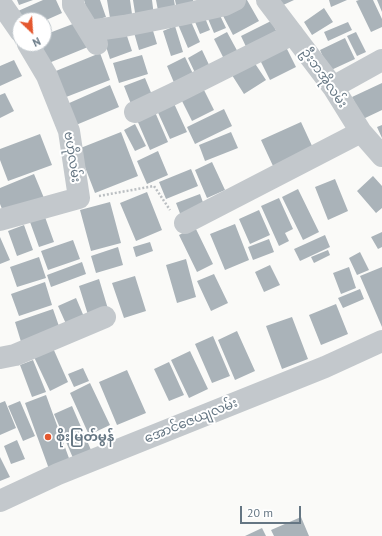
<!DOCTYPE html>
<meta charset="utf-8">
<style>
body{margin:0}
#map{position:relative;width:382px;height:536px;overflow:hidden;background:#fafaf8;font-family:"PT Sans",sans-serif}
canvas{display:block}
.north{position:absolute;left:12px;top:12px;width:40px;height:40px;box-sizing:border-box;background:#fff;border:1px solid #c1c8cd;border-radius:50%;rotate:155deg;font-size:11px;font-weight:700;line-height:16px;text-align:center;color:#657683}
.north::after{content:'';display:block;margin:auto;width:14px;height:18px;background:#e4572e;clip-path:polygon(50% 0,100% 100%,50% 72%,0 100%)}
.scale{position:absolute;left:240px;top:506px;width:61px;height:18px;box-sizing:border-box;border:2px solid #657683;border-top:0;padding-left:5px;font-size:12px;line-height:14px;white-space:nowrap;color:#657683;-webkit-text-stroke:3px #fff;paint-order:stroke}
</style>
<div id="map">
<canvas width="382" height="536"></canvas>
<div class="north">N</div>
<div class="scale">20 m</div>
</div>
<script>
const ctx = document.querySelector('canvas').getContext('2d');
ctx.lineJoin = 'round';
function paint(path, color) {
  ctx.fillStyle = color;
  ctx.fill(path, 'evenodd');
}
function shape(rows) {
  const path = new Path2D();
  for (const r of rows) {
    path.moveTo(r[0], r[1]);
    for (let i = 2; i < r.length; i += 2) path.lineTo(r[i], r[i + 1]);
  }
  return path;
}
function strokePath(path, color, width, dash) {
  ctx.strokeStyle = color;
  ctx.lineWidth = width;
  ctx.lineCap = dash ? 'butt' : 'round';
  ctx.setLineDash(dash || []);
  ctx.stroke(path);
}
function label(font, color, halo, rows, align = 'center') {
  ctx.font = font + ' "PT Sans","Noto Sans Myanmar",sans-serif';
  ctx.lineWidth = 4;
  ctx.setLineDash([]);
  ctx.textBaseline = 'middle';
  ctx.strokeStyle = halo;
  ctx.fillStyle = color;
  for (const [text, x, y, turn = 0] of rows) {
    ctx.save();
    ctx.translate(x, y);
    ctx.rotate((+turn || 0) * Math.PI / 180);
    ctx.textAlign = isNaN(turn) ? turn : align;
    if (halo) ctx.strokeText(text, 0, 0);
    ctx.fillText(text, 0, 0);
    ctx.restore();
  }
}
paint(shape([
 [17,0,33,0,19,5],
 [43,0,56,0,62,13,44,21,44,20,21,20,18,11],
 [84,0,100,0,106,17,90,22],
 [107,0,130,0,133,21,111,24],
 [133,0,152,0,154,16,136,19],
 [156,0,174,0,176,12,159,16],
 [175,0,193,0,194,6,177,9],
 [243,0,247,0,259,21,233,35,221,12],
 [278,0,294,0,281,6],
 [329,0,347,0,331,7],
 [359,0,373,0,382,19,382,27,371,32,356,1],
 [377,0,382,0,382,12],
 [324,8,333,22,312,35,304,22],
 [217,9,226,28,214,33,206,14],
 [203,13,210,30,200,34,193,17],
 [189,17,200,42,188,48,177,22],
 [271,21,279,36,248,51,241,36],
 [78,22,88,47,44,65,35,44,44,44,44,35],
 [348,22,352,30,328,41,324,32],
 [151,24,157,44,139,50,133,29],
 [175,26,183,52,171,56,163,31],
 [125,30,132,51,110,59,103,37],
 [227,32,240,56,226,63,214,39],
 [356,32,366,52,357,56,347,36],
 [345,38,355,59,329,71,320,50],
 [284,43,296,67,270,80,258,56],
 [202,50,211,69,197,77,188,58],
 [100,53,110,80,61,99,51,73],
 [142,55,148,74,119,83,113,63],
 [185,57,194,76,175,85,167,66],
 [252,59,266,80,244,94,230,72],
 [14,60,22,76,0,86,0,66],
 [145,78,152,95,131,104,124,86],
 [382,83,382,110,363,119,352,97],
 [110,85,119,107,76,125,67,104],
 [202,86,214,110,192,121,180,97],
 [5,93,14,111,0,118,0,95],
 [172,99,187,132,170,139,155,106],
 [224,109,232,126,195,144,187,127],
 [155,112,168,142,150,150,137,120],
 [301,122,313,148,273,166,261,140],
 [135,124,146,146,135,151,124,130],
 [382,125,382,138,377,127],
 [121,132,138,176,95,193,78,149],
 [231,132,238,148,205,161,199,145],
 [40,134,52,165,8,181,0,160,0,149],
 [158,151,168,175,147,184,137,161],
 [212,162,225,190,207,198,195,170],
 [191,169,198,186,166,199,159,182],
 [34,174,44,198,4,214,0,204,0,188],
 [373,176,382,186,382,208,376,213,357,191],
 [335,179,348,211,328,220,315,187],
 [298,189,319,232,303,240,282,197],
 [147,192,162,230,136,241,120,203],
 [200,194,205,208,181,216,176,203],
 [279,198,293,229,285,233,289,241,279,246,261,206],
 [110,202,121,243,91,251,80,210],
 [259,210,270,235,250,244,239,219],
 [45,217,54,242,39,247,30,222],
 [235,224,249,260,225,270,210,234],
 [24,225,33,250,17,256,8,231],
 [195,227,213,264,197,272,179,235],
 [382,232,382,247,378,249,371,237],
 [325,235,330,247,300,261,294,249],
 [0,237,10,260,0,264],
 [269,239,274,252,253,260,248,247],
 [73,240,80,259,48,270,41,251],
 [150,242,153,251,136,257,133,247],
 [118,247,123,265,96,273,91,256],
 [328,250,330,255,314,263,311,257],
 [360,252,369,270,357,275,349,258],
 [39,257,46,278,17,287,10,267],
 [186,259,196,297,177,303,166,265],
 [82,262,86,274,51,287,47,275],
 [270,265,280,285,264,292,255,272],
 [349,267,356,288,341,294,333,273],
 [382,267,382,327,360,276],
 [214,274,228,303,211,311,197,281],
 [135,276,146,311,124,318,112,283],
 [99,279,108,309,88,315,79,286],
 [45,282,52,305,19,316,11,294],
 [360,289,364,299,343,308,338,298],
 [76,298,85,319,67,326,58,306],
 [336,304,348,334,321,345,309,315],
 [53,309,61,332,22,345,15,322],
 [292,317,308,359,282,369,266,326],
 [237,331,255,371,235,380,218,340],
 [213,336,230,376,212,383,195,344],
 [53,348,68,382,50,391,34,357],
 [190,351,208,389,189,398,171,360],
 [33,360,46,392,32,397,20,365],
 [169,362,184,395,169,401,154,369],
 [83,368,89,381,74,387,68,374],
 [127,370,146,413,117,425,99,382],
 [90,383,110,425,89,435,70,393],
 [46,395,70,461,49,469,25,403],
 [5,401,16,428,0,435,0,403],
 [20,401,35,436,23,441,8,406],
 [72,406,91,450,73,458,54,414],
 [17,440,25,459,11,464,4,446],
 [0,457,10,477,0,481],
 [301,517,309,536,274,536,271,530],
 [262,528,266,536,245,536]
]), '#aab3b9');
strokePath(shape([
 [99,196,154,186,170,210]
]), '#bbbfc2', 2.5, [2, 2]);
strokePath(shape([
 [73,0,73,5,97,44],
 [267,0,333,87,361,132,382,156],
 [0,2,20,31],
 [89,31,124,26,180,15,225,5,235,0],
 [333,87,382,60],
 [135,112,173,94,293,34],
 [0,220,79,198,69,131,47,76,28,44],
 [185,223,361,132],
 [0,358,15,355,105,317],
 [0,501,58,474,325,367,382,341]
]), '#c3c8cc', 22);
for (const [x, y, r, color] of [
 [48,437,4,"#e4572e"]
]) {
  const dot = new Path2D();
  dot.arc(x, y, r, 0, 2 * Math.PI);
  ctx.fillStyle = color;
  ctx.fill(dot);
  strokePath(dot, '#fff', 1.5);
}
label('13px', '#657683', '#fff', [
 ["ဦးဘအိုလမ်း",324,78,55],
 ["ဗဟိုလမ်း",72,157,81],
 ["အောင်ဇေယျလမ်း",191,421,-22]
]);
label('bold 13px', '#657683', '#fff', [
 ["စိုးမြတ်မွန်",56,437]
], 'left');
</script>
